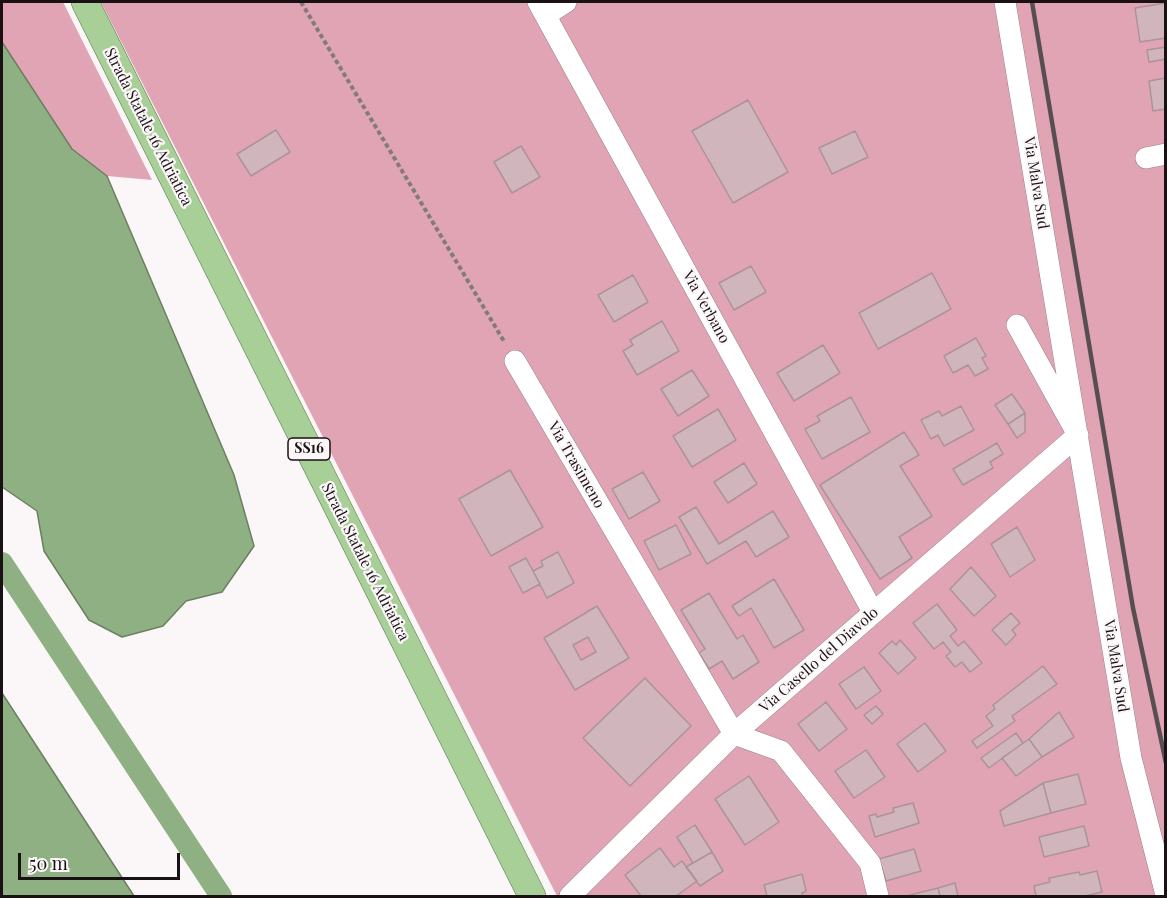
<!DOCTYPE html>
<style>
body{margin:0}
#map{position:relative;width:1167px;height:898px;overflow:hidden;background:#fbf6f7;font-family:"Playfair Display",serif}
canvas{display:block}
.frame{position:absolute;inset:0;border:3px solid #1a1114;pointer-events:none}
.scale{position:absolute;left:18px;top:853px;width:162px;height:27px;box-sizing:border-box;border:3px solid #1a1114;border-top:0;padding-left:8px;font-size:18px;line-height:21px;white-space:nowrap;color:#1a1114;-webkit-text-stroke:4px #fbf6f7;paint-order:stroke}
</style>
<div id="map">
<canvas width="1167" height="898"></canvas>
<div class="frame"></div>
<div class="scale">50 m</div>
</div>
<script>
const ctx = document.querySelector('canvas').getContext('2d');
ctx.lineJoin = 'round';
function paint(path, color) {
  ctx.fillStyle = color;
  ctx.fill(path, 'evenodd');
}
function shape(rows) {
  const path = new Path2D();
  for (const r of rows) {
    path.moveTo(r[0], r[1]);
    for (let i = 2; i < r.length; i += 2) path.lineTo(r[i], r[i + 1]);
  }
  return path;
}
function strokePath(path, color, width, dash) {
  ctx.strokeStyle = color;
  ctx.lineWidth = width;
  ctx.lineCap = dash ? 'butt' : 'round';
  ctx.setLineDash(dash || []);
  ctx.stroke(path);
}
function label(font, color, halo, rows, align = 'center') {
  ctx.font = font + ' "Playfair Display",serif';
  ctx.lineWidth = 4.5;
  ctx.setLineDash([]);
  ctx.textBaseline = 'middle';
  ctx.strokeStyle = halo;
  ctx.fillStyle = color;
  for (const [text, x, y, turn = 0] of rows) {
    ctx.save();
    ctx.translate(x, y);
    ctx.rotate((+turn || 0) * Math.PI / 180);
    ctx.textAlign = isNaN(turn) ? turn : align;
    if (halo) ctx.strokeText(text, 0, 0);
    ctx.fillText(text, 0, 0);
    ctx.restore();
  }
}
paint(shape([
 [2,2,63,2,152,180,107,176,72,149,2,42],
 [101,2,1165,2,1165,896,557,896]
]), '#e1a4b5');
const water = shape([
 [2,42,72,149,107,176,234,475,254,546,222,592,186,601,163,626,122,637,89,620,44,551,37,511,2,487,2,42],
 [2,693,134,896,2,896,2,693]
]);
paint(water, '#8fb082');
strokePath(water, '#6c8061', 1.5);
strokePath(shape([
 [2,563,221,896]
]), '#8fb082', 22);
const building = shape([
 [1166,3,1166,38,1140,42,1135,8,1166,3],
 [1166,47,1166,59,1149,62,1147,50,1166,47],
 [1166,78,1166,109,1153,111,1149,81,1166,78],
 [748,100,788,172,733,203,692,131,748,100],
 [276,130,290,152,251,176,237,154,276,130],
 [855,131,868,157,832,174,819,148,855,131],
 [521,146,540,177,512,193,494,162,521,146],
 [751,266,766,292,734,310,719,283,751,266],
 [932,273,951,309,878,349,859,313,932,273],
 [633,275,648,302,614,322,598,295,633,275],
 [662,321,679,351,637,375,623,351,633,345,630,340,662,321],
 [976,338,986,356,982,358,988,369,975,376,968,365,953,373,944,356,976,338],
 [823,345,840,373,794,401,777,373,823,345],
 [692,370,709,396,678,416,661,389,692,370],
 [1012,394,1025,413,1008,424,995,405,1012,394],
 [851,397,870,432,822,459,805,429,820,421,817,416,851,397],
 [961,406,974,430,944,446,938,435,931,439,921,420,939,411,942,416,961,406],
 [718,409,736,440,692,467,673,436,718,409],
 [1025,413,1025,432,1017,438,1008,424,1025,413],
 [904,432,919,455,900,466,932,516,899,537,912,558,880,579,820,485,904,432],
 [997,443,1003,454,990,462,993,468,963,485,953,469,997,443],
 [744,463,757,484,728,503,714,482,744,463],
 [510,470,543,527,491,556,459,499,510,470],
 [643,472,660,501,629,519,612,489,643,472],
 [696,507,719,544,773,511,789,537,756,557,746,541,707,564,679,517,696,507],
 [676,525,691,554,659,570,644,541,676,525],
 [1017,527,1035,560,1010,577,991,544,1017,527],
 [558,552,574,583,547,598,533,571,543,566,541,561,558,552],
 [526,558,540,584,523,593,509,567,526,558],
 [971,567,996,596,974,616,950,589,971,567],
 [774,579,804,630,774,648,751,608,739,616,732,606,774,579],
 [709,593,737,639,743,635,759,662,733,679,722,661,709,669,699,653,705,649,681,610,709,593],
 [937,604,957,630,950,636,958,646,964,641,982,663,970,672,962,662,955,667,946,656,951,652,943,642,934,649,913,623,937,604],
 [597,606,629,658,575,690,544,638,597,606],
 [588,637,596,652,581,660,573,645,588,637],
 [1011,613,1020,623,1012,630,1016,635,1006,645,992,630,1011,613],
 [900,640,916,658,898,674,879,653,892,641,896,645,900,640],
 [1043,666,1057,684,1012,716,1015,721,977,748,972,741,993,726,986,716,995,709,993,705,1043,666],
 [864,667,881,691,856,709,839,684,864,667],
 [645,678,691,726,630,786,583,738,645,678],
 [826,702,847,729,819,751,798,724,826,702],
 [876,706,883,714,872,724,864,715,876,706],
 [1059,712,1074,737,1042,757,1029,739,1059,712],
 [925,723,946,751,918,772,897,744,925,723],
 [1016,733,1023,743,989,768,981,758,1016,733],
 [1029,739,1042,757,1016,776,1002,758,1029,739],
 [866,750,885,777,854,798,835,771,866,750],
 [1078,774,1086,804,1051,813,1043,783,1078,774],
 [749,776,779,822,745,845,715,799,749,776],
 [1043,783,1051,813,1004,826,1000,811,1043,783],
 [913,803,919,823,875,837,869,816,876,814,877,817,894,812,893,808,913,803],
 [695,825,712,852,693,863,677,837,695,825],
 [1084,826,1089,846,1044,857,1039,837,1084,826],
 [660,848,674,867,682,861,697,881,676,896,641,896,625,875,660,848],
 [914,849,921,871,886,881,879,859,914,849],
 [712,852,723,871,700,886,686,867,712,852],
 [1097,871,1102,892,1085,896,1036,896,1034,886,1050,882,1049,878,1079,872,1080,875,1097,871],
 [802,874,806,891,802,893,803,896,767,896,764,885,802,874],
 [955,883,958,896,940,896,938,888,955,883],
 [938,888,940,896,906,896,938,888]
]);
paint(building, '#d0b6bc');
strokePath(building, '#ac9399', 1.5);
const minor = shape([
 [538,2,873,612],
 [1005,2,1131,758,1166,895],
 [546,15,566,2],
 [1146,158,1166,154],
 [515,361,734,734,781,751,870,863,878,896],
 [570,896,734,734,1078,435,1017,325]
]);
const major = shape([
 [85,2,532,896]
]);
strokePath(minor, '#987f86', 22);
strokePath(major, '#52783e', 28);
strokePath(shape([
 [301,2,505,343]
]), '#827b7d', 4, [4.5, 3]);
strokePath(minor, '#fff', 21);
strokePath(major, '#a9cf98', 27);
strokePath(shape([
 [1032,2,1133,608,1166,763]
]), '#564e50', 4.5);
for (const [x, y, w] of [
 [309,449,42]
]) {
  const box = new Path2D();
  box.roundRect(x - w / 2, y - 11, w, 22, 4.5);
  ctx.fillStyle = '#fbf6f7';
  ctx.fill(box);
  strokePath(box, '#1a1114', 1.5);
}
label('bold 14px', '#1a1114', null, [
 ["SS16",309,449]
]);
label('15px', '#1a1114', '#fbf6f7', [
 ["Strada Statale 16 Adriatica",148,127,63],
 ["Via Malva Sud",1036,183,81],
 ["Via Verbano",706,307,61],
 ["Via Trasimeno",576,465,60],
 ["Strada Statale 16 Adriatica",365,562,63],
 ["Via Casello del Diavolo",819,660,-41],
 ["Via Malva Sud",1116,666,81]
]);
</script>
